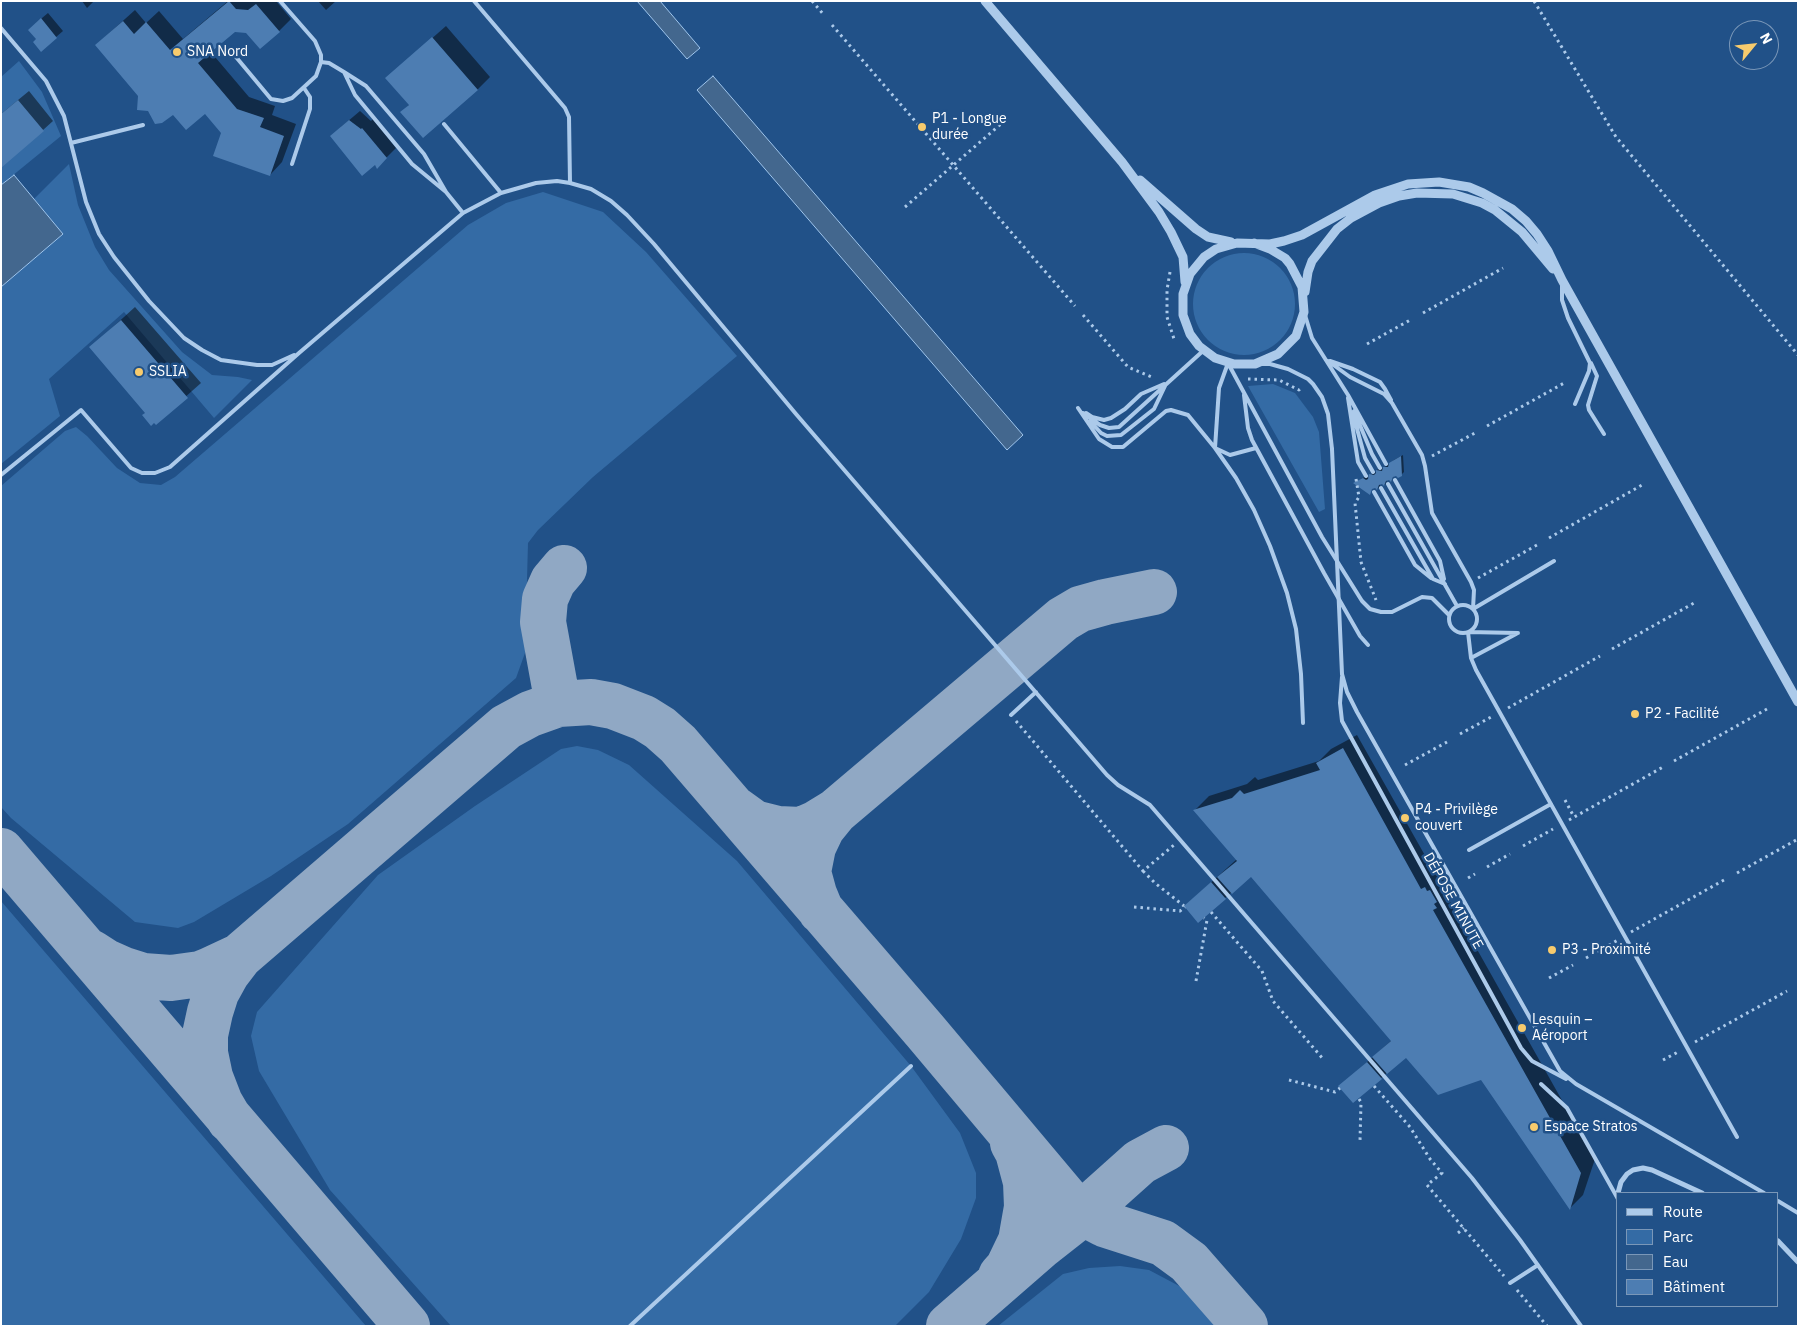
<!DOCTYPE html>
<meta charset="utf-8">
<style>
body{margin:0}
#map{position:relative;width:1799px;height:1327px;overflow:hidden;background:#215188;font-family:"IBM Plex Sans",sans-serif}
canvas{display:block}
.frame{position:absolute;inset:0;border:2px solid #fff;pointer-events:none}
.legend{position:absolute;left:1616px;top:1192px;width:162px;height:115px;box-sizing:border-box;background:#215188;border:1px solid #7a97b8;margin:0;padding:6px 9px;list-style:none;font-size:15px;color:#fff}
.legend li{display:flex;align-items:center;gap:10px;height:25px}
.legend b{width:25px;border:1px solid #7a97b8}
.north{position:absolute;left:1729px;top:20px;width:50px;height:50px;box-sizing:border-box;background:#215188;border:1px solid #7a97b8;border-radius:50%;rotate:62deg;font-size:14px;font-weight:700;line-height:20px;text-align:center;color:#fff}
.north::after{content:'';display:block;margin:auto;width:18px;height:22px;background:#f7cb6d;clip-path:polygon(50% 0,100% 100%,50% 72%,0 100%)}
</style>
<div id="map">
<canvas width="1799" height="1327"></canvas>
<div class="frame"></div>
<ul class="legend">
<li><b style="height:6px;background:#accaea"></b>Route</li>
<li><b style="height:14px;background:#346ba5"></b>Parc</li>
<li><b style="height:14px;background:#43678e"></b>Eau</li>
<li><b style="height:14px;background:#4d7db2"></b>Bâtiment</li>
</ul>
<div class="north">N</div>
</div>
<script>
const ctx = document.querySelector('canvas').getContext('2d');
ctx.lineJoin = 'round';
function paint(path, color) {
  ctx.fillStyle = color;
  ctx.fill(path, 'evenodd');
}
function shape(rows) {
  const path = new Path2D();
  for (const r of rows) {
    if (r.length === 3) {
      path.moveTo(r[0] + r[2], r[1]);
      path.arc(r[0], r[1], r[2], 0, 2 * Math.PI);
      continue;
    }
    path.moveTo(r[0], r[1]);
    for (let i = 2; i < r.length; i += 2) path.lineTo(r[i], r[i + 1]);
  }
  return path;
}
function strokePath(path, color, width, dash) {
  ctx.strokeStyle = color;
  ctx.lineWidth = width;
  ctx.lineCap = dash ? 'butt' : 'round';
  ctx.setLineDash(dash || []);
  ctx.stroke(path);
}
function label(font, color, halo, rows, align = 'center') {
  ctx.font = font + ' "IBM Plex Sans",sans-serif';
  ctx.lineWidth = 5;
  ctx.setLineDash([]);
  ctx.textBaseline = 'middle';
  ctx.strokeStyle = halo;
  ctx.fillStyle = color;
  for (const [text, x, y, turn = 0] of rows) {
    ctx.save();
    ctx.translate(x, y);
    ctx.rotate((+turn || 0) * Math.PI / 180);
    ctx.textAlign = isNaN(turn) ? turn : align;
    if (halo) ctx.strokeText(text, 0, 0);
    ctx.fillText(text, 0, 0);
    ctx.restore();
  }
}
paint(shape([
 [19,61,42,92,61,136,1,185,1,77],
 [69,164,78,205,95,247,109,270,182,352,212,375,238,377,252,380,214,418,124,312,49,379,60,416,1,464,1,287,63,234,34,199],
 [543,192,603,212,646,252,737,356,593,477,538,530,528,543,525,653,516,678,348,824,271,876,194,922,178,928,135,922,11,818,1,807,1,486,65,431,76,427,87,436,117,468,140,483,161,485,175,477,468,225,506,203],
 [1244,304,51],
 [1273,384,1295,393,1313,417,1319,432,1325,509,1319,512,1248,386],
 [577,746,598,750,629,765,737,861,911,1066,960,1133,976,1173,976,1198,961,1239,929,1292,895,1326,451,1326,330,1190,259,1071,251,1036,257,1012,378,875,475,806,561,749],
 [1,901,366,1326,1,1326],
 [1120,1266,1149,1270,1183,1288,1216,1326,998,1326,1063,1274,1089,1268]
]), '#346ba5');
const water = shape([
 [637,1,660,1,700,48,687,59,637,1],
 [713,76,1023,435,1007,450,697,90,713,76],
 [14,175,63,234,1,287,1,185,14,175]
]);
paint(water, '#43678e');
strokePath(water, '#9fc5ec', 1);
paint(shape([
 [82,1,94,1,87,8],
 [228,1,276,1,291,19,279,31,234,31,210,51,249,97,275,106,272,115,296,124,282,162,270,175,222,133,205,112,173,113,139,95,96,45,135,10,146,23,159,11,183,39],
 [318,1,336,1,326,10],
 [48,13,63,31,41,50,37,39,36,23],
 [446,26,490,77,477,90,402,112,410,104,387,78],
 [29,91,53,121,43,130,1,114],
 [360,111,371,121,373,119,396,148,377,167,341,127],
 [135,307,201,383,156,423,91,347],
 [1403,455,1404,472,1401,475,1395,474,1391,481,1388,478,1385,485,1380,483,1380,486,1377,489,1373,487,1369,493,1355,483,1366,476,1370,478,1373,472,1378,473,1377,470,1380,468,1384,468,1388,464,1390,465,1394,460],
 [1357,735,1436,875,1439,874,1441,878,1444,876,1450,887,1448,890,1450,893,1447,896,1595,1159,1583,1195,1570,1208,1482,1079,1406,1056,1381,1078,1340,1086,1392,1040,1251,876,1198,921,1185,906,1237,859,1195,810,1209,796,1247,784,1255,777,1258,780,1319,761,1331,749]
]), '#0007');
strokePath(shape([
 [558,704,543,622,545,599,553,581,564,568],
 [736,810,754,823,778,829,801,830,817,823,835,812,822,828,813,847,808,872,814,894,821,911],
 [835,812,1063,619,1080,609,1105,602,1154,592],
 [1,851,407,1326],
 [92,953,106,962,124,970,143,976,171,978,200,974,210,970,240,956],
 [230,1120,220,1103,210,1077,205,1053,205,1035,210,1012,216,993,227,973,240,956,506,727,530,714,558,704,591,702,613,706,644,718,660,728,678,744,925,1031,1067,1200,1083,1213,1104,1224,1163,1243,1189,1262,1245,1326],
 [1001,1276,1008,1268,1021,1241,1027,1207,1026,1182,1018,1152,1013,1143],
 [949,1326,1041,1246,1083,1213,1140,1162,1166,1148]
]), '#90a8c4', 46);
paint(shape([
 [229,1,236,9,248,10,256,4,280,32,260,49,246,33,235,32,198,63,237,109,264,118,260,127,284,136,270,176,213,156,221,133,205,114,186,130,173,115,162,123,155,124,148,111,137,110,138,96,95,45,123,21,134,34,146,22,170,50],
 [41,18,57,38,41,52,33,42,36,39,28,30],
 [432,37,478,90,423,138,400,112,409,105,385,78],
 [18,100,44,131,1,168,1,114],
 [349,120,361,129,362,128,387,158,377,169,375,165,362,176,330,136],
 [121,320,188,398,156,425,154,423,151,426,142,415,145,413,89,347],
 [1401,456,1402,476,1398,478,1396,476,1393,477,1391,482,1389,480,1386,481,1384,486,1382,484,1379,485,1377,490,1375,488,1372,489,1370,495,1353,483,1363,478,1366,480,1368,479,1369,474,1374,475,1376,473,1376,470,1382,471,1383,467,1388,467,1389,463],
 [1343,748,1421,889,1425,887,1427,891,1430,890,1437,902,1434,904,1437,908,1433,910,1581,1173,1570,1210,1481,1080,1438,1095,1406,1058,1387,1074,1372,1057,1391,1041,1251,877,1232,894,1217,877,1237,861,1193,810,1232,798,1240,790,1244,794,1320,770,1316,763],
 [1211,882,1226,899,1198,923,1184,906],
 [1367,1062,1382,1079,1353,1103,1338,1086]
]), '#4d7db2');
strokePath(shape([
 [812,1,824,15],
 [1534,1,1616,137,1798,355],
 [832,25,1075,306],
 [905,207,1002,123],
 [1170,272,1167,290,1167,317,1174,339],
 [1423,313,1503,268],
 [1083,315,1128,367,1154,378],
 [1367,344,1412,319],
 [1248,379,1279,380,1299,390,1302,387],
 [1487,426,1566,382],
 [1432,456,1475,433],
 [1356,479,1359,497,1355,503,1361,562,1376,600],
 [1549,538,1642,485],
 [1478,578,1537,545],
 [1612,649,1694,603],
 [1508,708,1600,656],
 [1016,721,1143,871,1174,845],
 [1460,734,1493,716],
 [1674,761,1767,709],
 [1405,765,1447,742],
 [1565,800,1574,817],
 [1569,820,1663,767],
 [1523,846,1553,829],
 [1487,867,1510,854],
 [1143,871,1155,883,1184,906],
 [1737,873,1798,839],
 [1468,878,1475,874],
 [1134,907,1180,911,1185,907],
 [1211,912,1262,971,1273,1001,1324,1060],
 [1631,932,1724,880],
 [1586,958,1618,940],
 [1549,978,1573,965],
 [1196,981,1207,920,1204,918],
 [1695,1042,1787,991],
 [1663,1060,1678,1052],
 [1289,1080,1335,1092,1340,1088],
 [1374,1086,1410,1127,1430,1159,1442,1173,1427,1185,1504,1276],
 [1359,1099,1361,1102,1360,1141],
 [1458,1233,1464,1228],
 [1517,1290,1547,1326]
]), '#accaea', 3, [2.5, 4]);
strokePath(shape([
 [474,1,565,108,569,117,570,183],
 [1,28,46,81,64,116,86,202,99,234,114,257,149,301,184,338,202,350,221,360,257,365,272,365,294,355],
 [236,57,271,99,283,101,292,98,316,76,321,62,321,55,315,41,280,1],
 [321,62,329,63,344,72,366,86,424,154,446,192,412,164,355,95,344,72],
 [444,124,501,193],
 [71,143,143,125],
 [292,164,310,109,310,97,304,88],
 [446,192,463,213],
 [1562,284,1562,300,1568,318,1590,363,1589,371,1575,404],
 [1305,315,1312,338,1348,395,1386,464],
 [1328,361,1350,377,1384,394,1392,403,1422,455,1425,466,1432,513,1471,582,1474,590,1473,609],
 [1330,361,1353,369,1380,382,1385,389,1391,400],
 [1228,363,1219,388,1215,448,1230,455,1256,448],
 [1591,363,1597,376,1588,405,1589,410,1604,434],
 [1260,364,1270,364,1288,369,1308,379,1313,384,1322,397,1328,414,1332,449],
 [1229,365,1322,537,1362,601,1370,609,1381,612,1392,612,1422,597,1432,598,1449,615],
 [1244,395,1248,428,1252,440,1324,573,1360,636,1368,645],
 [1348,398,1358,462,1366,476],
 [1078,408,1099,439,1112,447,1123,447,1166,411,1171,410,1188,415,1215,448,1236,478,1254,510,1270,546,1287,593,1296,629,1301,674,1303,723],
 [1354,411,1372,454,1380,468],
 [1083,413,1100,425,1109,428,1119,427,1204,350],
 [1086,413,1092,417,1104,420,1111,418,1125,409,1141,394,1164,384],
 [1353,414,1365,458,1373,472],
 [1090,421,1101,433,1107,436,1121,435,1154,409,1165,386],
 [1,475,81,410,131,468,142,473,155,473,170,467,299,353,463,213,501,193,536,183,557,181,570,183,591,189,611,201,627,215,654,244,796,414,1107,775,1118,785,1150,805,1472,1178,1520,1240,1581,1326],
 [1395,480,1440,561,1444,579],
 [1388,484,1457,606],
 [1381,488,1433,579,1445,584],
 [1374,492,1415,565,1431,578],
 [1463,619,14],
 [1473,609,1554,561],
 [1518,633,1468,632,1471,658,1476,670,1737,1137],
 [1471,658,1516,634],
 [1342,674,1347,692,1357,712,1560,1071,1576,1084,1764,1193],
 [1342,677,1340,703,1342,721,1521,1048,1532,1061,1566,1079],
 [1011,715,1036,692],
 [1469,850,1551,804],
 [1541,1084,1567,1108,1618,1199],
 [1778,1201,1798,1213],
 [1510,1283,1538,1265],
 [630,1326,911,1066]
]), '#accaea', 4);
strokePath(shape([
 [1618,1193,1621,1182,1627,1174,1633,1170,1643,1168,1652,1170,1702,1193],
 [1778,1241,1798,1262]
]), '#accaea', 5);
strokePath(shape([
 [985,1,1122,162,1159,212,1171,232,1183,257,1185,282],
 [1140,180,1196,229,1208,237,1231,242],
 [1254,243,1270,249,1285,258,1290,264,1302,287,1304,312,1296,336,1278,354,1255,364,1234,364,1215,358,1199,346,1190,334,1183,315,1183,294,1190,274,1204,257,1216,249,1237,243,1270,244,1284,241,1302,235,1375,195,1408,184,1439,182,1469,187,1483,193,1512,209,1526,221,1537,234,1548,251,1562,280,1798,702],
 [1305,292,1308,272,1312,261,1337,229,1351,218,1379,203,1399,196,1417,193,1453,194,1482,203,1495,210,1522,232,1553,269]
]), '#accaea', 9);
strokePath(shape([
 [1332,449,1342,674]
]), '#accaea', 4);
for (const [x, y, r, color] of [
 [177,52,5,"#f7cb6d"],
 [922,127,5,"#f7cb6d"],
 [139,372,5,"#f7cb6d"],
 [1635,714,5,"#f7cb6d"],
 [1405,818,5,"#f7cb6d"],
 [1552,950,5,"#f7cb6d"],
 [1522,1028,5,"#f7cb6d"],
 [1534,1127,5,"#f7cb6d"]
]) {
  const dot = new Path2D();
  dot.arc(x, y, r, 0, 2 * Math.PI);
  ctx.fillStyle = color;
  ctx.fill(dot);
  strokePath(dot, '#215188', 2);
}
label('14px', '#fff', '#215188', [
 ["SNA Nord",187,52],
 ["P1 - Longue",932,119],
 ["durée",932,135],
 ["SSLIA",149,372],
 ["P2 - Facilité",1645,714],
 ["P4 - Privilège",1415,810],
 ["couvert",1415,826],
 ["P3 - Proximité",1562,950],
 ["Lesquin –",1532,1020],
 ["Aéroport",1532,1036],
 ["Espace Stratos",1544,1127]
], 'left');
label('14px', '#fff', '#215188', [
 ["DÉPOSE MINUTE",1453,901,61]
]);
</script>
